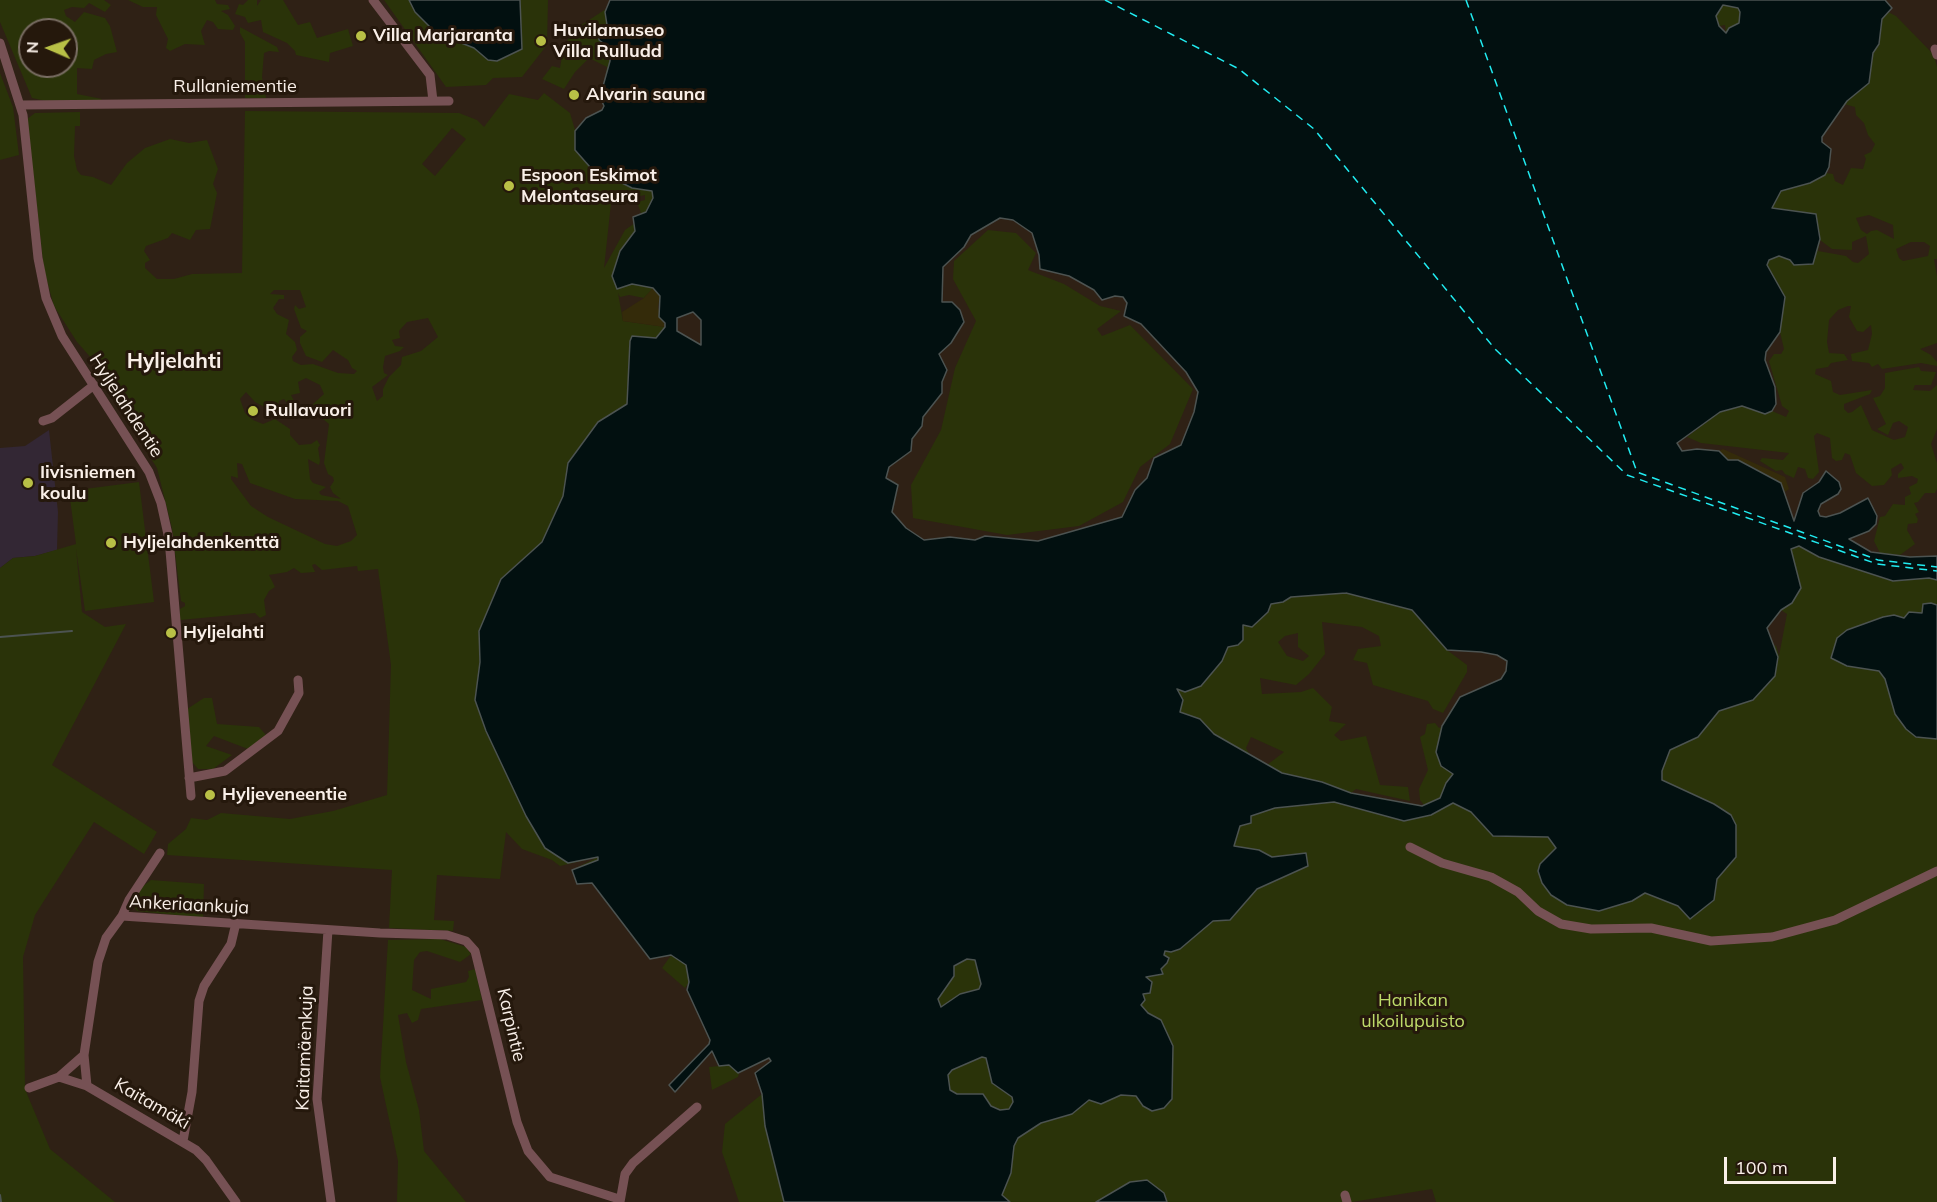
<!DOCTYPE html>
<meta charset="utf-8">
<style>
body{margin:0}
#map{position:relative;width:1937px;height:1202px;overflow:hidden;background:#2f2115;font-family:Mulish,sans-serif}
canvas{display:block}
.north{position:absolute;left:18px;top:18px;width:60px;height:60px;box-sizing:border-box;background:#25180c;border:2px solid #7a6e64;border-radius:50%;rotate:272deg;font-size:16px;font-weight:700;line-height:24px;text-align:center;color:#f9efe8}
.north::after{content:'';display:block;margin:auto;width:21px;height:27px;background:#b9c046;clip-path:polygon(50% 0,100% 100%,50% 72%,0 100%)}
.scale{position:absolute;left:1724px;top:1157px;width:112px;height:27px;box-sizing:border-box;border:3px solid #f9efe8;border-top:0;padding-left:8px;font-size:18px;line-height:21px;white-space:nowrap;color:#f9efe8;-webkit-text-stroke:4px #25180c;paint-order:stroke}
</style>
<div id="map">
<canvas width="1937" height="1202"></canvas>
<div class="north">N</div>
<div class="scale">100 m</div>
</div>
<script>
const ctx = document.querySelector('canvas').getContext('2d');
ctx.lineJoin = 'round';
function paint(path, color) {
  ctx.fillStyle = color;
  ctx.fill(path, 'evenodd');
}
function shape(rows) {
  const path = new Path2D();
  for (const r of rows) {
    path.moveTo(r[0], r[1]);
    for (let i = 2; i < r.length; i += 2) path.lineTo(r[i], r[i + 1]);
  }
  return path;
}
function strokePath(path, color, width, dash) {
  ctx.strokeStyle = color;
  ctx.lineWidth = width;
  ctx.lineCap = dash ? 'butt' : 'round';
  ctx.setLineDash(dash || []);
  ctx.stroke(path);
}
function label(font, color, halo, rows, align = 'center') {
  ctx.font = font + ' Mulish,sans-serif';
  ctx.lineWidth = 6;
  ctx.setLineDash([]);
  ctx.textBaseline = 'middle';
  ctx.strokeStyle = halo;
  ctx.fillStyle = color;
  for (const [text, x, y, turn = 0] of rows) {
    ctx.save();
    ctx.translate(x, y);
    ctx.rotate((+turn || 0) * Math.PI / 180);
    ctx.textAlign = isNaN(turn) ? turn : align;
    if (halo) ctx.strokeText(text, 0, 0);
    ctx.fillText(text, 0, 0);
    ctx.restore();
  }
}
paint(shape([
 [49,430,58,512,57,550,35,556,13,558,0,568,0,448,25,446]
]), '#332734');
paint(shape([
 [0,0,104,0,111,5,105,12,89,3,84,8,72,7,64,10,66,16,75,22,84,12,105,18,110,26,117,52,106,54,94,60,92,69,77,68,77,94,102,99,97,102,46,101,32,98,0,22],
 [30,30,66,30,66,66,30,66],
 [128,0,215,0,217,4,228,5,230,9,221,11,228,15,235,26,233,30,218,29,213,22,207,20,201,31,205,45,185,44,170,51,166,48,168,39,156,15,157,7,143,7],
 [248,0,257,0,257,6,261,0,283,0,298,25,310,22,317,38,348,29,353,46,330,53,329,62,296,55,295,51,287,43,263,32,261,20,248,23,245,17,235,14,239,4,243,5],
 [384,0,548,0,547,45,522,77,493,78,486,85,446,87],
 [610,0,680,0,603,95,607,67,589,58,575,72,564,89,542,79,552,66,560,68,563,50,572,31,606,9],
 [1716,0,1761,10,1726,33,1725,25,1719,26,1714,4],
 [1888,12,1896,16,1934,55,1937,67,1937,259,1934,259,1937,276,1937,343,1920,349,1931,355,1937,362,1937,366,1921,363,1882,369,1878,364,1872,367,1869,363,1852,361,1851,354,1868,350,1872,334,1871,325,1863,332,1857,331,1849,317,1851,306,1848,306,1838,310,1829,320,1827,342,1829,353,1844,354,1848,360,1831,363,1828,367,1816,369,1815,374,1831,381,1833,392,1840,395,1872,390,1870,394,1844,404,1844,409,1848,413,1852,412,1861,405,1872,430,1894,440,1905,437,1908,427,1899,421,1893,423,1888,435,1877,429,1886,424,1873,398,1880,396,1885,388,1885,373,1919,367,1921,371,1936,372,1931,385,1915,385,1913,390,1930,391,1937,385,1937,429,1931,444,1937,463,1937,489,1935,493,1925,493,1918,502,1914,503,1919,512,1915,514,1918,519,1917,523,1908,524,1907,530,1915,544,1900,555,1880,553,1874,541,1880,517,1885,516,1893,504,1905,505,1905,497,1911,494,1909,487,1917,483,1918,479,1912,476,1898,478,1898,474,1904,468,1901,463,1891,469,1892,475,1884,485,1872,486,1856,473,1850,455,1845,453,1842,460,1836,461,1832,458,1830,438,1817,433,1814,436,1819,472,1813,479,1808,478,1805,469,1798,467,1794,478,1785,474,1782,470,1776,471,1760,461,1762,458,1783,460,1789,453,1701,443,1687,437,1720,412,1732,408,1748,406,1760,412,1772,411,1786,417,1789,411,1782,406,1769,361,1774,354,1781,354,1784,349,1780,332,1782,315,1764,277,1762,193,1826,173,1833,174,1835,181,1843,185,1851,168,1863,169,1866,159,1864,155,1871,152,1875,144,1868,135,1864,123,1856,115,1855,107,1844,104,1839,111,1879,44,1882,19],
 [1869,215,1893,225,1894,239,1877,230,1871,231,1867,234,1861,230,1856,218],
 [1866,236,1869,254,1858,263,1853,262,1846,256,1818,251,1820,240,1832,249,1852,250,1852,242],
 [1911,242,1924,242,1930,246,1928,256,1903,261,1899,258,1896,249],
 [240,27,277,47,279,52,269,51,264,53,262,77,266,98,245,98,245,42,240,33],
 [0,73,13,107,19,155,0,160],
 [544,93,570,113,575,130,586,118,602,110,604,106,597,175,599,178,645,160,655,167,653,288,644,298,629,295,620,297,618,293,623,321,665,327,677,331,682,336,662,847,583,872,572,870,598,857,560,866,552,860,522,849,506,832,500,879,437,875,434,920,454,921,453,931,389,928,392,870,167,855,168,844,186,829,191,818,207,820,221,813,290,819,333,811,387,795,391,665,378,569,358,571,357,566,322,570,315,564,312,565,315,572,301,573,294,568,287,572,269,575,275,587,269,591,264,600,266,615,260,618,255,613,180,620,180,609,185,606,185,603,181,601,172,528,157,468,112,397,107,376,77,342,54,306,44,270,27,119,35,113,80,112,80,126,75,126,74,156,77,170,81,175,93,177,111,185,127,163,145,148,170,139,189,143,207,140,218,169,213,184,217,193,210,229,196,230,190,240,172,233,168,238,146,246,144,251,150,260,145,263,145,268,157,279,174,279,192,274,242,273,245,111,459,113,477,120,484,127,509,94,538,100],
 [452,128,466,139,435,176,422,164],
 [612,194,635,197,645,195,645,200,637,202,641,213,653,219,635,223,625,230,604,268],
 [274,290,300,290,306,307,299,309,295,305,294,309,301,328,307,331,300,337,300,343,306,356,322,362,333,350,348,360,352,368,357,371,354,374,338,373,313,364,301,365,293,361,292,357,297,350,295,342,286,334,289,320,277,314,273,308,279,299,284,299,284,295,270,294],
 [428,318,438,337,421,351,402,357,401,365,389,377,383,389,383,396,377,401,372,387,388,375,384,373,383,367,385,356,400,351,404,347,395,346,392,340,400,338,399,331,407,322],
 [306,378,320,385,324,394,313,404,317,414,329,424,324,463,328,474,333,477,334,481,330,487,333,493,341,499,321,495,319,492,326,487,313,483,310,479,308,459,319,465,320,461,318,448,320,445,317,440,311,444,299,445,290,435,290,429,275,419,263,424,253,420,245,413,240,399,246,392,255,402,268,409,277,409,279,401,284,399,291,408,298,409,291,395,300,393,298,382],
 [237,463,242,464,250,483,295,499,338,501,348,506,357,535,351,541,337,546,325,544,268,517,251,506,231,479,231,476,238,478],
 [988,230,1016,233,1036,253,1028,270,1064,284,1100,306,1121,311,1097,329,1102,336,1130,325,1193,389,1170,444,1140,467,1123,502,1079,526,1007,535,913,518,911,485,941,430,955,368,976,321,953,279,954,261],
 [139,482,154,602,85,611,76,549,82,612,105,627,126,624,52,765,157,832,144,854,94,822,35,915,23,957,25,1089,50,1149,115,1202,0,1202,0,568,13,558,35,556,76,544,69,491],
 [1785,540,1842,564,1893,581,1929,578,1937,580,1937,1202,1436,1202,1432,1189,1352,1202,929,1202,869,1129,942,954,1148,964,1271,857,1259,850,1234,846,1240,826,1251,823,1251,816,1275,808,1334,802,1404,821,1424,805,1420,800,1419,789,1428,770,1420,737,1425,734,1427,724,1435,723,1439,728,1442,726,1451,732,1642,762,1776,645,1779,656,1787,614,1781,610,1792,603],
 [1368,567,1449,636,1447,650,1467,665,1467,672,1443,713,1433,709,1428,701,1373,685,1367,663,1353,660,1358,649,1381,646,1379,636,1362,627,1322,622,1325,654,1309,674,1296,685,1260,678,1262,694,1301,692,1313,688,1332,707,1329,721,1346,724,1334,735,1341,741,1366,736,1380,785,1408,787,1410,801,1356,789,1351,793,1322,782,1282,773,1267,765,1284,752,1251,737,1246,748,1250,755,1243,752,1206,753,1169,695,1180,681,1201,686,1222,661,1228,647,1238,645,1243,625,1270,604],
 [1298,633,1298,647,1309,656,1303,661,1287,656,1278,642,1285,636],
 [204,698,212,698,217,724,259,727,266,735,248,749,214,736,206,746,232,755,213,769,198,769,192,762,187,709],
 [151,880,204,884,203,918,137,911,132,903,138,890],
 [699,916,689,982,685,988,662,968],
 [440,939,466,947,471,954,460,962,427,951,420,952,414,960,412,990,431,999,431,989,466,982,469,977,468,971,475,969,482,1000,421,1009,418,1020,412,1023,407,1013,398,1015,406,1062,419,1110,424,1151,466,1202,397,1202,398,1161,380,1077,388,940],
 [712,1050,769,1058,739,1073,738,1077,712,1090,709,1067,719,1066],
 [762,1094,765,1126,868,1202,739,1202,722,1152,725,1124]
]), '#2a3309');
paint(shape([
 [653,288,660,296,658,307,665,327,623,321,622,312,644,298],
 [1723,449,1785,477,1789,489,1785,492,1781,483,1769,476,1738,460,1728,460,1719,451]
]), '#342b0a');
const water = shape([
 [409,0,520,0,522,49,497,61,488,60,474,48,436,33,415,12,409,0],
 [610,0,1885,0,1892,8,1882,19,1879,44,1873,53,1869,83,1847,101,1822,137,1822,142,1831,149,1829,167,1825,175,1810,183,1781,191,1772,208,1816,214,1820,239,1813,264,1794,265,1790,260,1779,256,1769,260,1767,265,1785,297,1780,332,1766,352,1765,360,1775,387,1776,404,1772,411,1765,414,1742,406,1720,412,1677,443,1682,451,1697,449,1719,451,1728,460,1738,460,1781,483,1794,521,1803,493,1819,482,1826,471,1839,482,1841,489,1838,494,1821,504,1818,511,1820,516,1826,517,1840,513,1868,498,1877,516,1876,524,1869,531,1849,539,1871,552,1910,557,1937,556,1937,580,1929,578,1893,581,1819,557,1799,546,1791,549,1801,588,1792,603,1781,610,1767,628,1778,657,1775,676,1753,700,1719,711,1698,737,1670,750,1662,771,1662,780,1714,804,1731,815,1736,825,1736,857,1717,879,1714,900,1690,919,1678,906,1645,893,1632,901,1599,911,1567,905,1551,895,1542,883,1538,871,1540,864,1556,848,1548,837,1493,836,1471,812,1453,803,1431,815,1404,821,1334,802,1275,808,1251,816,1251,823,1240,826,1234,846,1259,850,1272,857,1306,853,1308,866,1257,889,1230,920,1213,921,1180,949,1171,952,1165,951,1164,955,1169,958,1167,963,1161,969,1163,974,1146,977,1152,982,1150,993,1143,994,1145,1000,1141,1005,1148,1013,1161,1020,1173,1046,1172,1099,1164,1108,1152,1111,1143,1106,1136,1096,1121,1095,1101,1104,1089,1100,1072,1114,1041,1123,1018,1138,1014,1146,1011,1173,1002,1195,1010,1202,784,1202,765,1126,762,1094,755,1073,771,1061,769,1058,738,1073,729,1065,719,1066,712,1051,675,1092,669,1085,709,1044,710,1040,687,990,689,982,686,965,671,955,650,959,592,883,577,884,572,870,598,860,598,857,568,863,545,848,526,816,486,731,475,700,480,662,479,631,501,579,542,542,563,496,568,463,598,422,627,404,630,341,632,336,656,338,665,327,665,323,659,317,660,296,653,288,632,284,617,289,612,276,620,251,635,231,633,217,646,212,653,198,652,191,632,188,610,177,597,175,575,150,575,131,586,118,602,110,604,106,600,97,610,61,610,48,599,40,599,36,607,25,605,12,610,0],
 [1723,5,1738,8,1740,12,1739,23,1729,28,1726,33,1719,26,1716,16,1723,5],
 [1000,218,1013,220,1032,233,1039,255,1040,269,1069,276,1094,290,1102,300,1115,296,1123,297,1127,303,1124,316,1141,324,1186,372,1198,392,1194,412,1181,445,1154,458,1147,478,1135,490,1122,517,1038,541,985,536,975,540,950,537,924,540,906,528,892,512,898,485,886,478,889,467,911,451,912,439,922,426,923,417,942,393,942,382,947,370,939,354,951,343,964,322,960,310,952,302,942,302,943,267,964,247,971,235,1000,218],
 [693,312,701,320,701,345,677,331,677,318,693,312],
 [1346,593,1412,610,1447,650,1481,652,1497,655,1507,661,1506,671,1501,679,1460,697,1442,726,1436,752,1441,766,1453,774,1446,783,1440,798,1422,806,1351,793,1322,782,1282,773,1214,734,1200,719,1180,712,1183,700,1177,689,1185,692,1201,686,1222,661,1228,647,1238,645,1243,640,1243,625,1252,627,1268,612,1271,604,1283,602,1291,597,1346,593],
 [967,959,975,960,981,984,979,989,960,994,941,1007,938,999,954,976,954,966,967,959],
 [982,1057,986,1058,992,1083,1012,1097,1013,1102,1009,1109,1000,1110,991,1106,983,1094,957,1094,950,1090,948,1075,952,1070,982,1057],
 [1931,603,1937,605,1937,739,1916,737,1906,729,1895,714,1885,679,1879,671,1847,666,1831,658,1837,638,1847,630,1883,617,1894,615,1904,618,1909,612,1922,613,1923,604,1931,603],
 [1147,1180,1164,1193,1167,1202,1096,1202,1130,1182,1147,1180]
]);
paint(water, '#021010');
strokePath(water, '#4c5351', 1.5);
strokePath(shape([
 [0,637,72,631],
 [0,1195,1,1202]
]), '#4c5351', 2);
strokePath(shape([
 [1105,0,1239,69,1314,129,1495,349,1627,475,1877,564,1937,571],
 [1466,0,1637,472,1878,560,1937,567]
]), '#21ebf0', 1.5, [8, 6]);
strokePath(shape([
 [373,0,430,75,433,101],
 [0,43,23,115,38,258,46,298,62,336,149,472,161,503,169,539,191,796],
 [1935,49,1937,55],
 [20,105,449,101],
 [43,421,52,418,94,385],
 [189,778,225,771,278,731,299,693,298,680],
 [1410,847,1442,863,1491,877,1518,892,1538,911,1561,924,1591,929,1651,928,1711,941,1772,937,1835,920,1937,871],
 [122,916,129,900,160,853],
 [328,930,317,1099,331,1202],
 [59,1077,84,1055],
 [87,1086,84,1055,98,962,106,938,122,916,380,933,447,935,466,941,475,951,517,1122,528,1151,550,1177,619,1199],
 [29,1088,59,1077,87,1086,196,1150,206,1160,236,1202],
 [183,1141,192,1092,199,1001,204,986,231,944,236,923],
 [1345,1195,1347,1202],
 [620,1202,625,1174,633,1163,697,1107]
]), '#765154', 9);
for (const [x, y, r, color] of [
 [361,36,6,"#b9c046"],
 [541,41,6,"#b9c046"],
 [574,95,6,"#b9c046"],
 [509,186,6,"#b9c046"],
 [253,411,6,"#b9c046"],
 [28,483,6,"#b9c046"],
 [111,543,6,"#b9c046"],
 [171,633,6,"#b9c046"],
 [210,795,6,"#b9c046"]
]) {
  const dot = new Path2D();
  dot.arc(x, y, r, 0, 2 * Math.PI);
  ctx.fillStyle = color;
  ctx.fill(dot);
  strokePath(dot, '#25180c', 2);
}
label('bold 18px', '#f9efe8', '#25180c', [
 ["Huvilamuseo",553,31],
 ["Villa Rulludd",553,52],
 ["Villa Marjaranta",373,36],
 ["Alvarin sauna",586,95],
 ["Espoon Eskimot",521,176],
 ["Melontaseura",521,197],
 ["Rullavuori",265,411],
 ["Iivisniemen",40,473],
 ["koulu",40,494],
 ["Hyljelahdenkenttä",123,543],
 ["Hyljelahti",183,633],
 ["Hyljeveneentie",222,795]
], 'left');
label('18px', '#f9efe8', '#25180c', [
 ["Rullaniementie",235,87],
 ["Hyljelahdentie",126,406,57],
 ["Ankeriaankuja",189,905,3],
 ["Karpintie",511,1025,77],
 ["Kaitamäenkuja",305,1048,-88],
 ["Kaitamäki",152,1104,30]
]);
label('18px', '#beda6a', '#25180c', [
 ["Hanikan",1413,1001],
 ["ulkoilupuisto",1413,1022]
]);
label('bold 21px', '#f9efe8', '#25180c', [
 ["Hyljelahti",174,362]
]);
</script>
